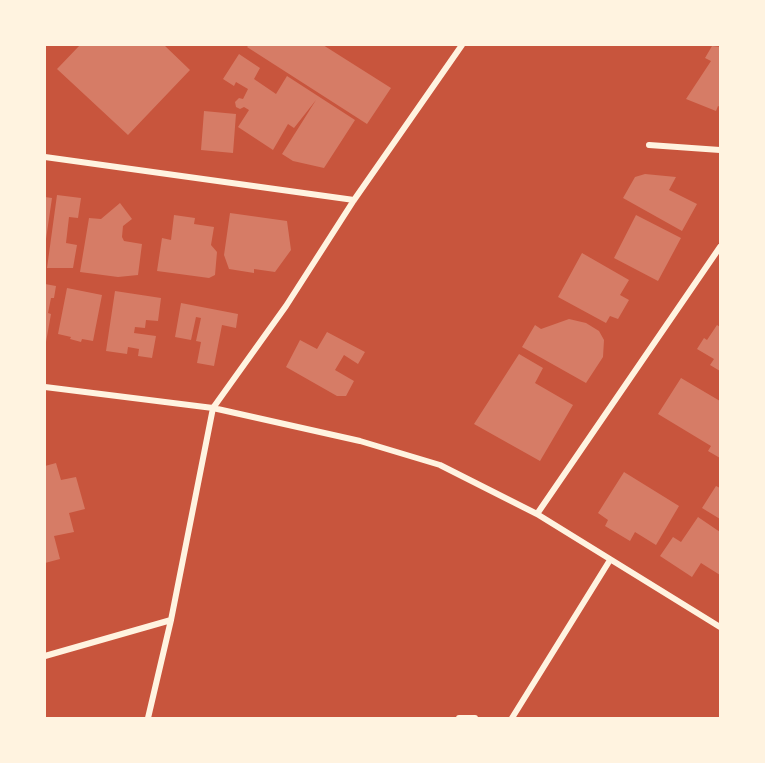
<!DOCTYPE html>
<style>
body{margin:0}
#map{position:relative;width:765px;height:763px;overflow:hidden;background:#c8553d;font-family:Mulish,sans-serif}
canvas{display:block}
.frame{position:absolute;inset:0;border:46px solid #fff3e0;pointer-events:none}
</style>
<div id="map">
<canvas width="765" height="763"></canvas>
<div class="frame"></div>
</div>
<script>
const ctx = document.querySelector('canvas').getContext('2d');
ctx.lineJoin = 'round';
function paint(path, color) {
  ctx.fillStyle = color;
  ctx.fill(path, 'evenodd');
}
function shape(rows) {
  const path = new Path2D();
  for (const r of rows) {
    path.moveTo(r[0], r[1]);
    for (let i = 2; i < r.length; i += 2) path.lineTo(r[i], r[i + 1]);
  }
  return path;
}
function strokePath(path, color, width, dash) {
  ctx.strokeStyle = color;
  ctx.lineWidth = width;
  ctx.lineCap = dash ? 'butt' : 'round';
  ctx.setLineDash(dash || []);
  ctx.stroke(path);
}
paint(shape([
 [80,45,164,45,190,70,128,135,57,69],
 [249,45,323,45,391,88,367,124,247,47],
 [712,46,720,47,720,107,718,106,716,111,686,99,711,61,705,58],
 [239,54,260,68,254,79,276,94,287,76,355,120,324,168,293,161,282,154,316,100,294,128,288,124,273,150,238,127,249,110,244,107,240,109,236,107,235,102,239,98,243,99,248,89,236,82,234,86,223,79],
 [204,111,236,114,233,153,201,150],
 [645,174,676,177,669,190,697,204,682,231,623,198,635,177],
 [57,195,81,198,78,218,69,217,66,243,77,245,73,268,47,268],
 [45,197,52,198,46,239,45,239],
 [120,203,132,219,123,226,122,237,124,241,142,244,138,275,118,277,80,272,89,218,101,219],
 [230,213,287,221,291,250,275,272,254,269,254,273,229,269,224,255],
 [174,215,195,218,194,224,214,227,211,245,217,252,215,275,209,278,157,271,162,238,171,240],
 [636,215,681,238,658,281,614,258],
 [582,253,629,280,620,295,629,300,618,319,610,316,606,323,558,297],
 [45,284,56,286,54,298,51,298,48,313,51,314,46,342],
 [67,288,102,295,93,341,82,339,81,342,70,339,71,337,58,334],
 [115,291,161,298,158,321,146,320,145,328,135,327,134,333,156,336,152,358,138,356,139,349,128,347,127,354,106,351],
 [181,303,238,314,236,328,222,325,214,366,197,363,201,342,196,341,201,318,196,317,191,340,175,337],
 [569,319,586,323,599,331,604,340,603,357,586,383,522,347,535,325,541,329],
 [717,325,720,327,720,371,710,365,714,359,697,349,704,338,707,340],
 [327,332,365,352,358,364,344,355,335,370,354,381,346,396,337,396,286,367,300,340,317,349],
 [519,354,543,368,535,383,573,405,540,461,474,424],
 [681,378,720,401,720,458,708,451,711,446,658,414],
 [56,463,61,480,76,477,85,509,69,513,74,532,54,536,60,559,45,563,45,466],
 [624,472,679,506,656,545,635,532,630,541,605,526,608,520,598,513],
 [716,486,720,488,720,519,702,508],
 [698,517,720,532,720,575,701,563,692,577,660,556,673,537,681,542]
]), '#d67c66');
strokePath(shape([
 [649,145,720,150],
 [45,157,354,200],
 [45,387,213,408,360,441,440,465,537,514,720,627],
 [537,514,720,247],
 [45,656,171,620],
 [148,718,171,620,213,408,286,306,354,200,462,45],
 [459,718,475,718],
 [512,718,610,560]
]), '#fff3e0', 6);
</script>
